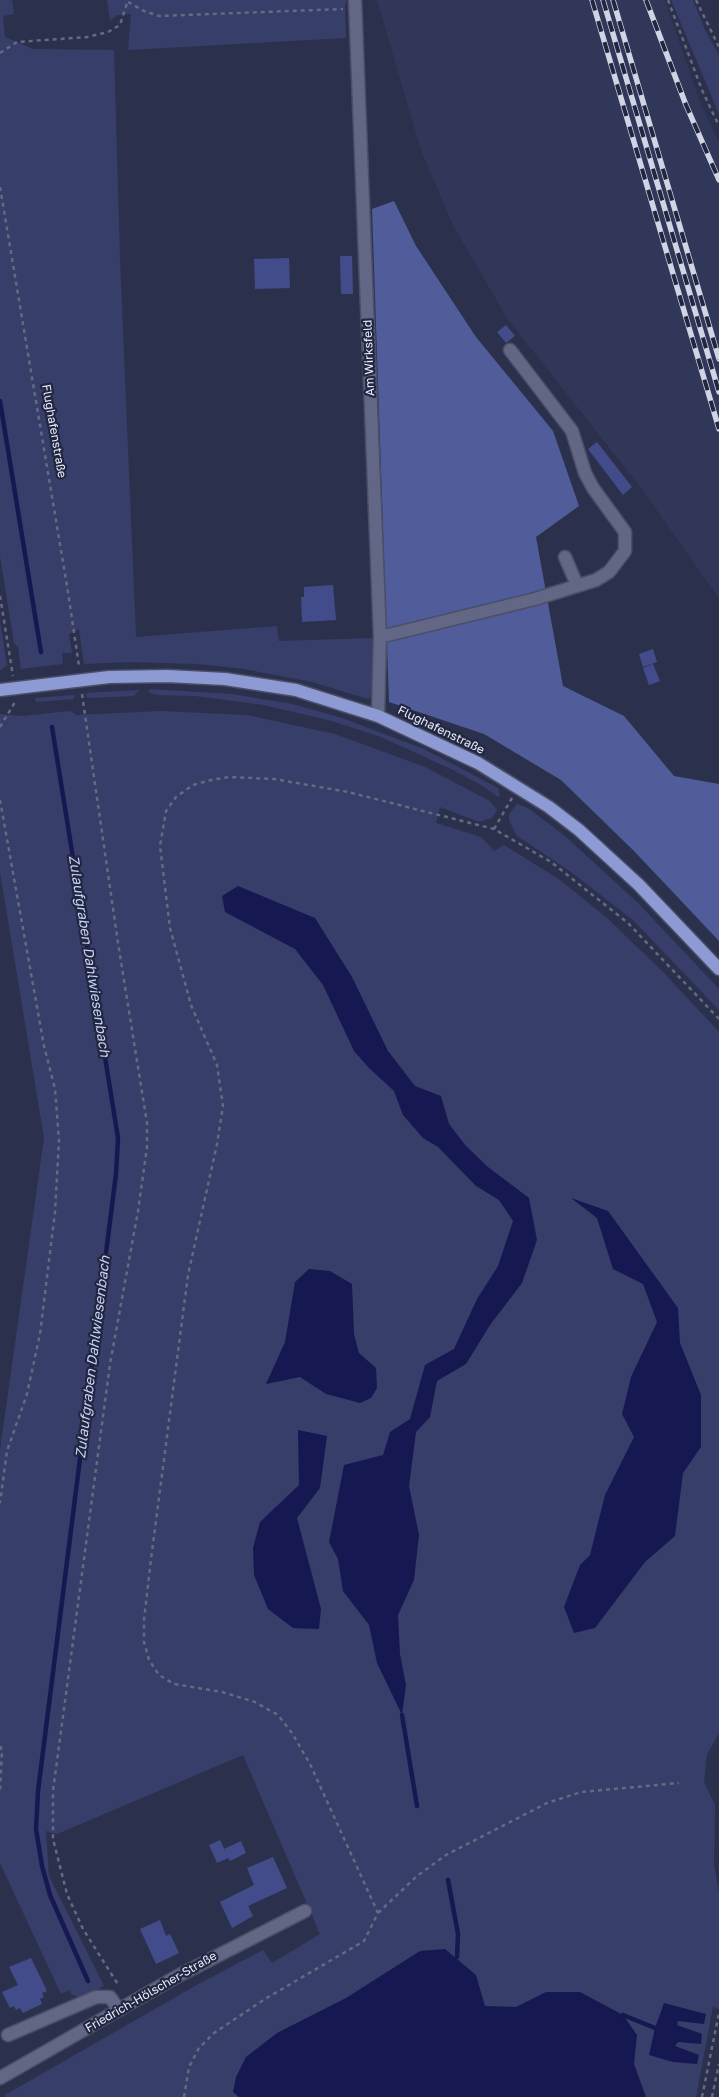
<!DOCTYPE html>
<meta charset="utf-8">
<style>
body{margin:0}
canvas{display:block;background:#2b314c}
</style>
<canvas width="719" height="2097"></canvas>
<script>
const ctx = document.querySelector('canvas').getContext('2d');
ctx.lineJoin = 'round';
function paint(path, color) {
  ctx.fillStyle = color;
  ctx.fill(path, 'evenodd');
}
function shape(rows) {
  const path = new Path2D();
  for (const r of rows) {
    path.moveTo(r[0], r[1]);
    for (let i = 2; i < r.length; i += 2) path.lineTo(r[i], r[i + 1]);
  }
  return path;
}
function strokePath(path, color, width, dash) {
  ctx.strokeStyle = color;
  ctx.lineWidth = width;
  ctx.lineCap = dash ? 'butt' : 'round';
  ctx.setLineDash(dash || []);
  ctx.stroke(path);
}
function label(font, color, halo, rows, align = 'center') {
  ctx.font = font + ' "Golos Text",sans-serif';
  ctx.lineWidth = 4.5;
  ctx.setLineDash([]);
  ctx.textBaseline = 'middle';
  ctx.strokeStyle = halo;
  ctx.fillStyle = color;
  for (const [text, x, y, turn = 0] of rows) {
    ctx.save();
    ctx.translate(x, y);
    ctx.rotate((+turn || 0) * Math.PI / 180);
    ctx.textAlign = isNaN(turn) ? turn : align;
    if (halo) ctx.strokeText(text, 0, 0);
    ctx.fillText(text, 0, 0);
    ctx.restore();
  }
}
paint(shape([
 [377,0,665,0,699,100,719,143,719,598,642,489,507,318,453,225,421,150]
]), '#313759');
paint(shape([
 [0,0,12,0,14,14,3,16,5,37,33,49,114,50,120,260,136,637,277,626,279,641,374,638,374,691,371,697,368,699,312,682,244,669,198,664,129,662,84,664,79,629,69,634,72,653,62,653,63,664,21,669,18,647,14,643,0,556],
 [107,0,347,0,345,6,346,38,128,50,131,14,117,15,110,21],
 [671,0,693,0,705,30,719,55,719,114],
 [0,621,7,665,1,670,0,670],
 [150,689,232,694,292,704,342,718,424,749,498,788,500,796,498,797,481,785,451,769,381,737,332,721,264,705,195,696,156,695,148,692],
 [139,690,134,696,87,698,86,693],
 [74,695,74,699,36,702,35,698],
 [70,711,77,715,161,711,247,715,335,734,425,767,490,801,497,810,492,818,479,822,440,807,436,823,481,837,494,851,504,845,560,880,607,918,662,971,719,1032,719,1733,707,1754,704,1782,715,1805,714,1865,719,1893,719,2009,713,2006,696,2097,6,2097,5,2095,195,1986,263,1950,272,1963,320,1934,243,1755,57,1834,46,1831,49,1876,104,1986,80,1998,71,1994,70,1990,61,1994,0,1863,0,1450,44,1138,0,872,0,714,23,716],
 [517,804,528,808,565,836,639,904,719,989,719,1010,633,920,571,872,516,835,509,820,509,814]
]), '#373e69');
paint(shape([
 [394,201,416,246,476,337,553,431,579,506,536,537,563,686,624,716,674,776,719,784,719,941,634,851,561,780,484,734,389,702,372,209]
]), '#515c9b');
paint(shape([
 [238,886,315,918,352,977,388,1051,415,1086,441,1096,449,1124,466,1146,488,1167,529,1198,537,1240,522,1283,490,1325,466,1364,437,1381,430,1417,416,1432,409,1486,419,1535,414,1580,398,1615,400,1654,406,1685,402,1715,377,1663,369,1625,343,1591,338,1559,329,1542,344,1465,383,1455,390,1432,410,1419,425,1365,454,1349,477,1299,498,1266,513,1221,499,1200,476,1186,438,1147,423,1138,403,1115,394,1091,369,1068,354,1051,323,985,295,949,225,912,222,896],
 [571,1198,608,1211,678,1308,680,1343,701,1395,701,1447,683,1473,675,1536,645,1562,595,1628,574,1633,564,1607,580,1565,590,1555,605,1495,634,1437,622,1414,631,1377,657,1322,643,1284,613,1269,597,1218],
 [309,1269,330,1271,352,1284,354,1334,359,1353,376,1368,377,1388,371,1398,360,1403,326,1394,300,1377,266,1384,285,1342,295,1282],
 [298,1430,327,1436,320,1488,297,1518,321,1609,319,1629,293,1628,268,1609,254,1575,253,1548,260,1522,299,1485],
 [445,1949,476,1975,485,2006,516,2007,546,1992,580,1992,623,2015,637,2035,634,2064,646,2097,239,2097,233,2092,236,2077,246,2057,277,2033,346,1998,420,1951],
 [664,2003,706,2014,704,2024,678,2021,677,2025,702,2034,701,2044,678,2042,675,2046,699,2055,697,2064,673,2062,649,2055,655,2028]
]), '#161851');
strokePath(shape([
 [0,401,41,652],
 [52,727,118,1138,116,1174,38,1791,36,1829,42,1866,50,1895,88,1981],
 [402,1715,417,1806],
 [448,1880,458,1934,457,1957],
 [623,2015,655,2028]
]), '#161851', 4.5);
paint(shape([
 [340,256,352,256,353,294,341,294],
 [289,258,290,288,255,289,254,259],
 [506,325,515,336,506,343,497,332],
 [597,442,632,487,623,495,588,449],
 [333,585,336,620,302,622,301,597,304,597,304,587],
 [653,649,657,662,643,667,639,654],
 [653,664,660,681,649,685,643,668],
 [220,1840,228,1857,224,1849,241,1841,246,1853,230,1861,228,1858,217,1863,209,1845],
 [273,1857,287,1888,248,1906,253,1916,232,1928,220,1902,254,1885,247,1868],
 [160,1920,166,1936,170,1934,179,1953,156,1964,140,1929],
 [31,1958,47,1991,42,1993,44,1997,40,1999,42,2004,23,2013,20,2008,16,2010,14,2006,10,2008,2,1992,18,1985,9,1967]
]), '#424c8a');
const minor = shape([
 [355,0,380,637,378,716],
 [565,557,577,585],
 [380,637,535,599,596,580,609,572,625,551,625,532,593,488,585,473,572,431,510,350],
 [8,2035,96,1997,110,1997,119,2010],
 [0,2078,176,1977,305,1911]
]);
const major = shape([
 [0,690,109,677,167,676,225,679,296,690,378,716,478,763,549,807,579,830,639,885,719,969]
]);
strokePath(minor, '#4a4f68', 15);
strokePath(major, '#4a4f68', 15);
strokePath(shape([
 [668,0,702,90,719,126],
 [696,0,719,47],
 [128,2,144,11,159,16,343,9],
 [0,53,17,42,87,37,108,32,120,25,128,0],
 [0,187,68,592,79,666],
 [0,596,13,676],
 [82,694,118,943,147,1123,147,1147,138,1211,110,1364,53,1791,53,1839,67,1894,83,1929,119,1986],
 [0,727,15,702],
 [0,800,44,1046,55,1089,59,1140,55,1212,40,1334,27,1394,7,1451,0,1503],
 [494,829,512,798],
 [0,1746,2,1750,0,1791],
 [378,1913,417,1876,446,1855,547,1803,581,1792,679,1783],
 [184,2097,189,2067,199,2048,214,2033,265,1999,364,1941,378,1913,310,1764,292,1733,278,1715,255,1702,222,1692,174,1684,159,1675,149,1660,144,1642,144,1620,151,1559,188,1275,217,1144,223,1106,217,1065,191,1005,170,928,160,846,166,811,176,797,193,785,211,780,229,777,274,779,348,792,494,829,551,862,628,923,719,1019],
 [702,2097,719,2013],
 [712,2097,719,2064]
]), '#656a81', 2.5, [4, 4]);
strokePath(minor, '#616784', 12);
strokePath(major, '#8d9ad4', 12);
const rail = shape([
 [592,0,719,429],
 [603,0,719,392],
 [613,0,719,359],
 [646,0,686,105,719,180]
]);
strokePath(rail, '#d0d4e4', 5.5);
strokePath(rail, '#222741', 4, [11]);
label('12px', '#eaeefc', '#222741', [
 ["Am Wirksfeld",369,358,-92],
 ["Flughafenstraße",54,431,80],
 ["Flughafenstraße",441,730,26],
 ["Friedrich-Hölscher-Straße",151,1992,-30]
]);
label('italic 14px', '#c9d2f7', '#222741', [
 ["Zulaufgraben Dahlwiesenbach",89,956,81],
 ["Zulaufgraben Dahlwiesenbach",93,1357,-83]
]);
</script>
